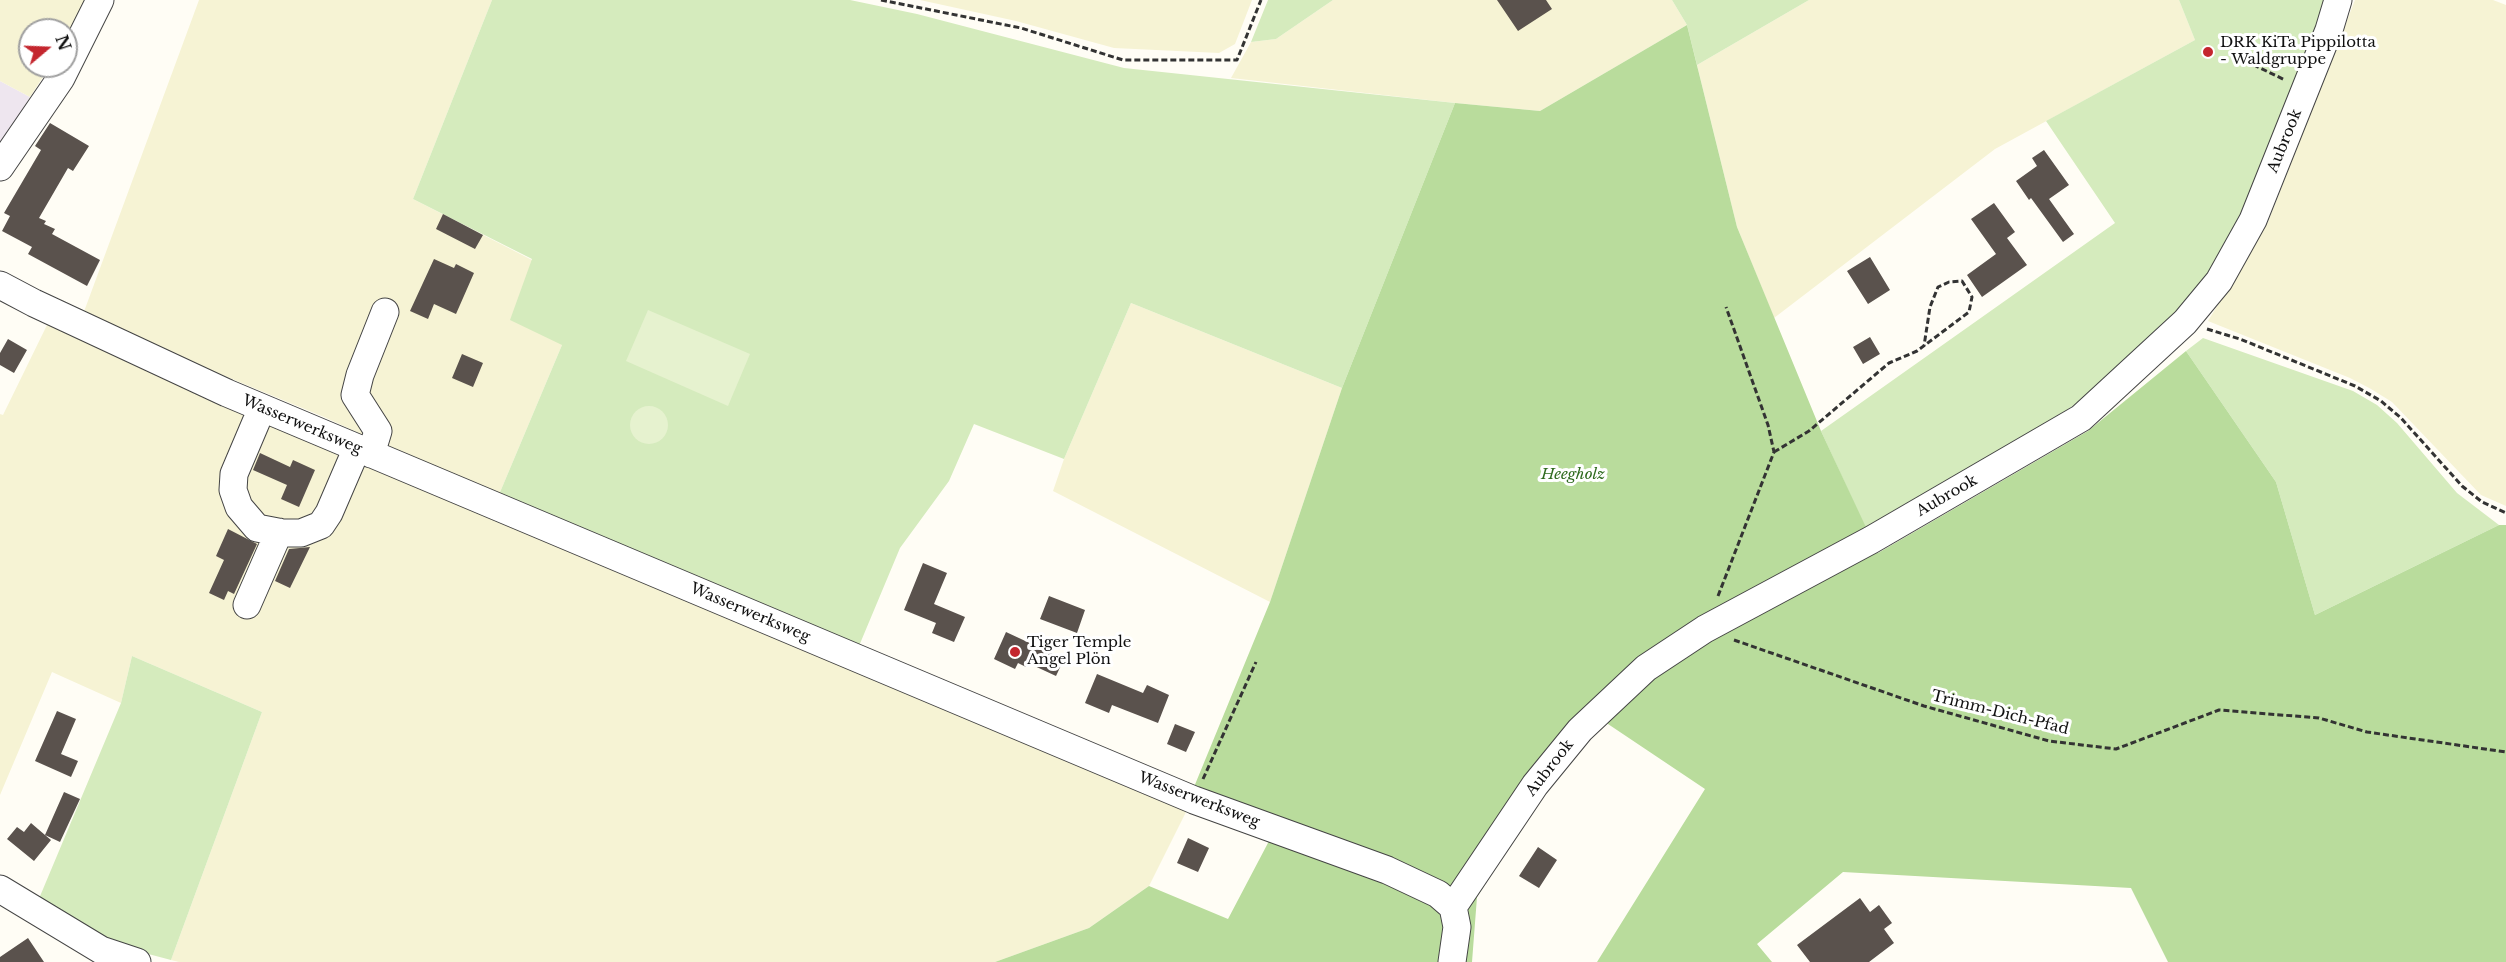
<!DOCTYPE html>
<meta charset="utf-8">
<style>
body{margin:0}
#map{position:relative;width:2506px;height:962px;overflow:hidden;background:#fffdf5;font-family:"Libre Baskerville",serif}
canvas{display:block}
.north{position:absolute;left:18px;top:18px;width:60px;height:60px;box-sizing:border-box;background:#fff;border:2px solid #a0a0a0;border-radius:50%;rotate:71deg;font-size:16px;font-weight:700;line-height:24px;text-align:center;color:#111}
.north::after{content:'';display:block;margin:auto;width:21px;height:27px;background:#c4262e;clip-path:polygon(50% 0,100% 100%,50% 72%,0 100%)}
</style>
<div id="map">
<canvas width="2506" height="962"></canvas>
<div class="north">N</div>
</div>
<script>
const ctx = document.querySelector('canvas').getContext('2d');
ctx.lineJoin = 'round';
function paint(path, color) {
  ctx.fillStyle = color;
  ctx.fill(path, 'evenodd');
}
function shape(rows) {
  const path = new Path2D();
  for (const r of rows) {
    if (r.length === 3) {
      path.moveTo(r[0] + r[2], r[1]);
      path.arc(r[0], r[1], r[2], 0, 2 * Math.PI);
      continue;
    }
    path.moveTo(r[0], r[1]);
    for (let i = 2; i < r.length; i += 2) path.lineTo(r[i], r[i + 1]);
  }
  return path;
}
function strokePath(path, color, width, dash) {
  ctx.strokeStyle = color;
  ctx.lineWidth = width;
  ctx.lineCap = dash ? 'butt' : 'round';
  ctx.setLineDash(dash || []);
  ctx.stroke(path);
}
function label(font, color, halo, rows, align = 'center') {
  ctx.font = font + ' "Libre Baskerville",serif';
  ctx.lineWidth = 6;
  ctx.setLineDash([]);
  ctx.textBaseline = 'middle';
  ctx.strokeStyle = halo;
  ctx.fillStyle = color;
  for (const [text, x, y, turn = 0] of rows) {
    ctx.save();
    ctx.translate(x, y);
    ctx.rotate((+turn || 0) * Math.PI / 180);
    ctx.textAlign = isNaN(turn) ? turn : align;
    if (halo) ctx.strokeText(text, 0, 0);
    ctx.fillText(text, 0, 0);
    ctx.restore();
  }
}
paint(shape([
 [0,81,30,97,0,146]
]), '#eee6ef');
paint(shape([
 [0,0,90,0,66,43,66,30,30,30,30,66,50,66,30,97,0,81],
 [199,0,492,0,413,199,532,260,562,345,498,497,324,417,82,317],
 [920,0,1252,0,1235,44,1219,53,1114,48,1016,21],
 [1333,0,1672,0,1687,25,1540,111,1455,103,1231,78,1251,42,1276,39],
 [1809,0,2179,0,2195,40,1995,149,1774,318,1737,227,1697,65],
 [2355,0,2493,0,2506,5,2506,506,2481,495,2392,402,2371,389,2350,378,2208,321,2268,222],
 [1131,303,1342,388,1270,602,1053,491,1064,459],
 [47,325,75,336,1187,810,1149,886,1089,928,995,962,179,962,171,960,262,712,132,656,121,703,52,672,0,795,0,414,3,415]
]), '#f6f3d4');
paint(shape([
 [492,0,850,0,917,14,1124,68,1455,103,1342,388,1131,303,1064,459,974,424,949,481,900,548,859,646,498,497,562,345,510,320,532,259,413,199],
 [1268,0,1333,0,1276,39,1251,42],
 [1672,0,1809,0,1697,65,1687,25],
 [2179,0,2327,0,2245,219,2205,281,2137,359,2067,410,1866,529,1821,431,2115,223,2046,121,2195,40],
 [2203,338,2353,391,2377,405,2397,423,2457,493,2499,525,2315,615,2276,482,2186,351],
 [132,656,262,712,171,960,122,947,38,901,121,703]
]), '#d5ebbd');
paint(shape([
 [1687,25,1737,227,1821,431,1878,553,2088,431,2186,351,2276,482,2315,615,2499,525,2506,525,2506,962,2168,962,2131,888,1843,872,1757,944,1772,962,1597,962,1705,789,1602,720,1543,794,1477,897,1472,962,995,962,1089,928,1149,886,1228,919,1279,822,1194,787,1270,602,1342,388,1455,103,1540,111]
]), '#b9dc9c');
paint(shape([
 [648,310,750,354,728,406,626,361],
 [649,425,19]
]), '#e6f2cf');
paint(shape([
 [1497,0,1546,0,1552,9,1518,31],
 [50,123,89,146,73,171,68,168,39,218,46,221,44,224,55,229,52,234,100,260,87,286,28,254,32,247,2,231,10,216,4,213,41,150,35,146],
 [2044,150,2069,185,2049,199,2074,234,2063,242,2031,198,2029,200,2016,181,2037,166,2032,158],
 [1994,203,2015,232,2007,238,2027,265,1982,297,1967,275,1996,254,1971,219],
 [443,214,483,235,475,249,436,229],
 [1870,257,1890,290,1868,304,1847,271],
 [434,259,454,268,456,264,474,273,456,314,434,304,428,319,410,311],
 [1870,337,1880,354,1863,364,1853,347],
 [8,339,27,350,14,373,0,365,0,353],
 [462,354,483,363,473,387,452,378],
 [260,453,290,467,293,460,315,470,299,507,281,499,287,485,253,470],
 [228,529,257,544,234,594,228,591,224,600,209,593,224,560,216,556],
 [310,547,290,588,275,581,289,549],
 [923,563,947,573,934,604,965,617,954,642,932,633,936,623,904,610],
 [1049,596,1085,610,1077,633,1040,619],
 [1006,632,1064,659,1056,676,1028,663,1026,667,1018,663,1015,669,994,659],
 [1097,674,1143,693,1147,685,1169,695,1158,723,1112,705,1109,713,1085,703],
 [57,711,76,719,61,754,78,761,71,777,35,761],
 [1175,724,1195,732,1186,752,1167,744],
 [64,792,80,799,60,842,45,835,51,840,34,861,7,839,17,827,24,832,31,823,45,835],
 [1188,838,1209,848,1198,872,1177,863],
 [1538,847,1557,860,1539,888,1519,876],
 [1860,898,1870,912,1879,905,1892,923,1884,929,1894,943,1869,962,1810,962,1797,945],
 [28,938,44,962,0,962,0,957]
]), '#5a524d');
const minor = shape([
 [0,167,61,78,100,0],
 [0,285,34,303,227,393,1194,800,1387,870,1438,894,1453,907,1457,927,1452,962],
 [262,408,234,474,233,490,239,507,257,528,283,533,301,533,321,525,329,513,357,448],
 [371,454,378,431,355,395,360,375,385,312],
 [247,605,279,532],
 [0,889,101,950,137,962],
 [1453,907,1535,785,1580,730,1646,668,1705,629,1871,540,2081,418,2185,322,2219,281,2253,220,2329,30,2338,0]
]);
strokePath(minor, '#444', 29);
strokePath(shape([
 [881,0,1021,28,1123,60,1237,60,1261,0],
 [2229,53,2285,80],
 [2207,329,2240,339,2355,386,2381,401,2401,418,2462,486,2482,502,2506,513],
 [1774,452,1809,431,1889,363,1917,351,1969,312,1972,297,1962,281,1949,282,1938,287,1930,307,1924,346],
 [1718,596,1774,452,1768,425,1726,307],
 [1734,640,1924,706,2049,741,2116,749,2219,710,2319,718,2367,732,2506,752],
 [1203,779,1256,662]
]), '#333', 3, [6, 3]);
strokePath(minor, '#fff', 27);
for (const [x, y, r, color] of [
 [2208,52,6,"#c4262e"],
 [1015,652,6,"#c4262e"]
]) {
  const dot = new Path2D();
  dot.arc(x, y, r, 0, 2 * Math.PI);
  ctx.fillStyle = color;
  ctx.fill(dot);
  strokePath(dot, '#fff', 2);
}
label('15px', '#111', '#fff', [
 ["DRK KiTa Pippilotta",2220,43],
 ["- Waldgruppe",2220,60],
 ["Tiger Temple",1027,643],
 ["Angel Plön",1027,660]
], 'left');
label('15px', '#111', '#fff', [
 ["Aubrook",2285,141,-68],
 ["Wasserwerksweg",302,425,23],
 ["Aubrook",1947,496,-30],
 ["Wasserwerksweg",750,613,23],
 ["Trimm-Dich-Pfad",2000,713,14],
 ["Aubrook",1550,768,-52],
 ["Wasserwerksweg",1199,800,21]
]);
label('italic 15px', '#2f6b1f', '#fff', [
 ["Heegholz",1573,475]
]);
</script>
